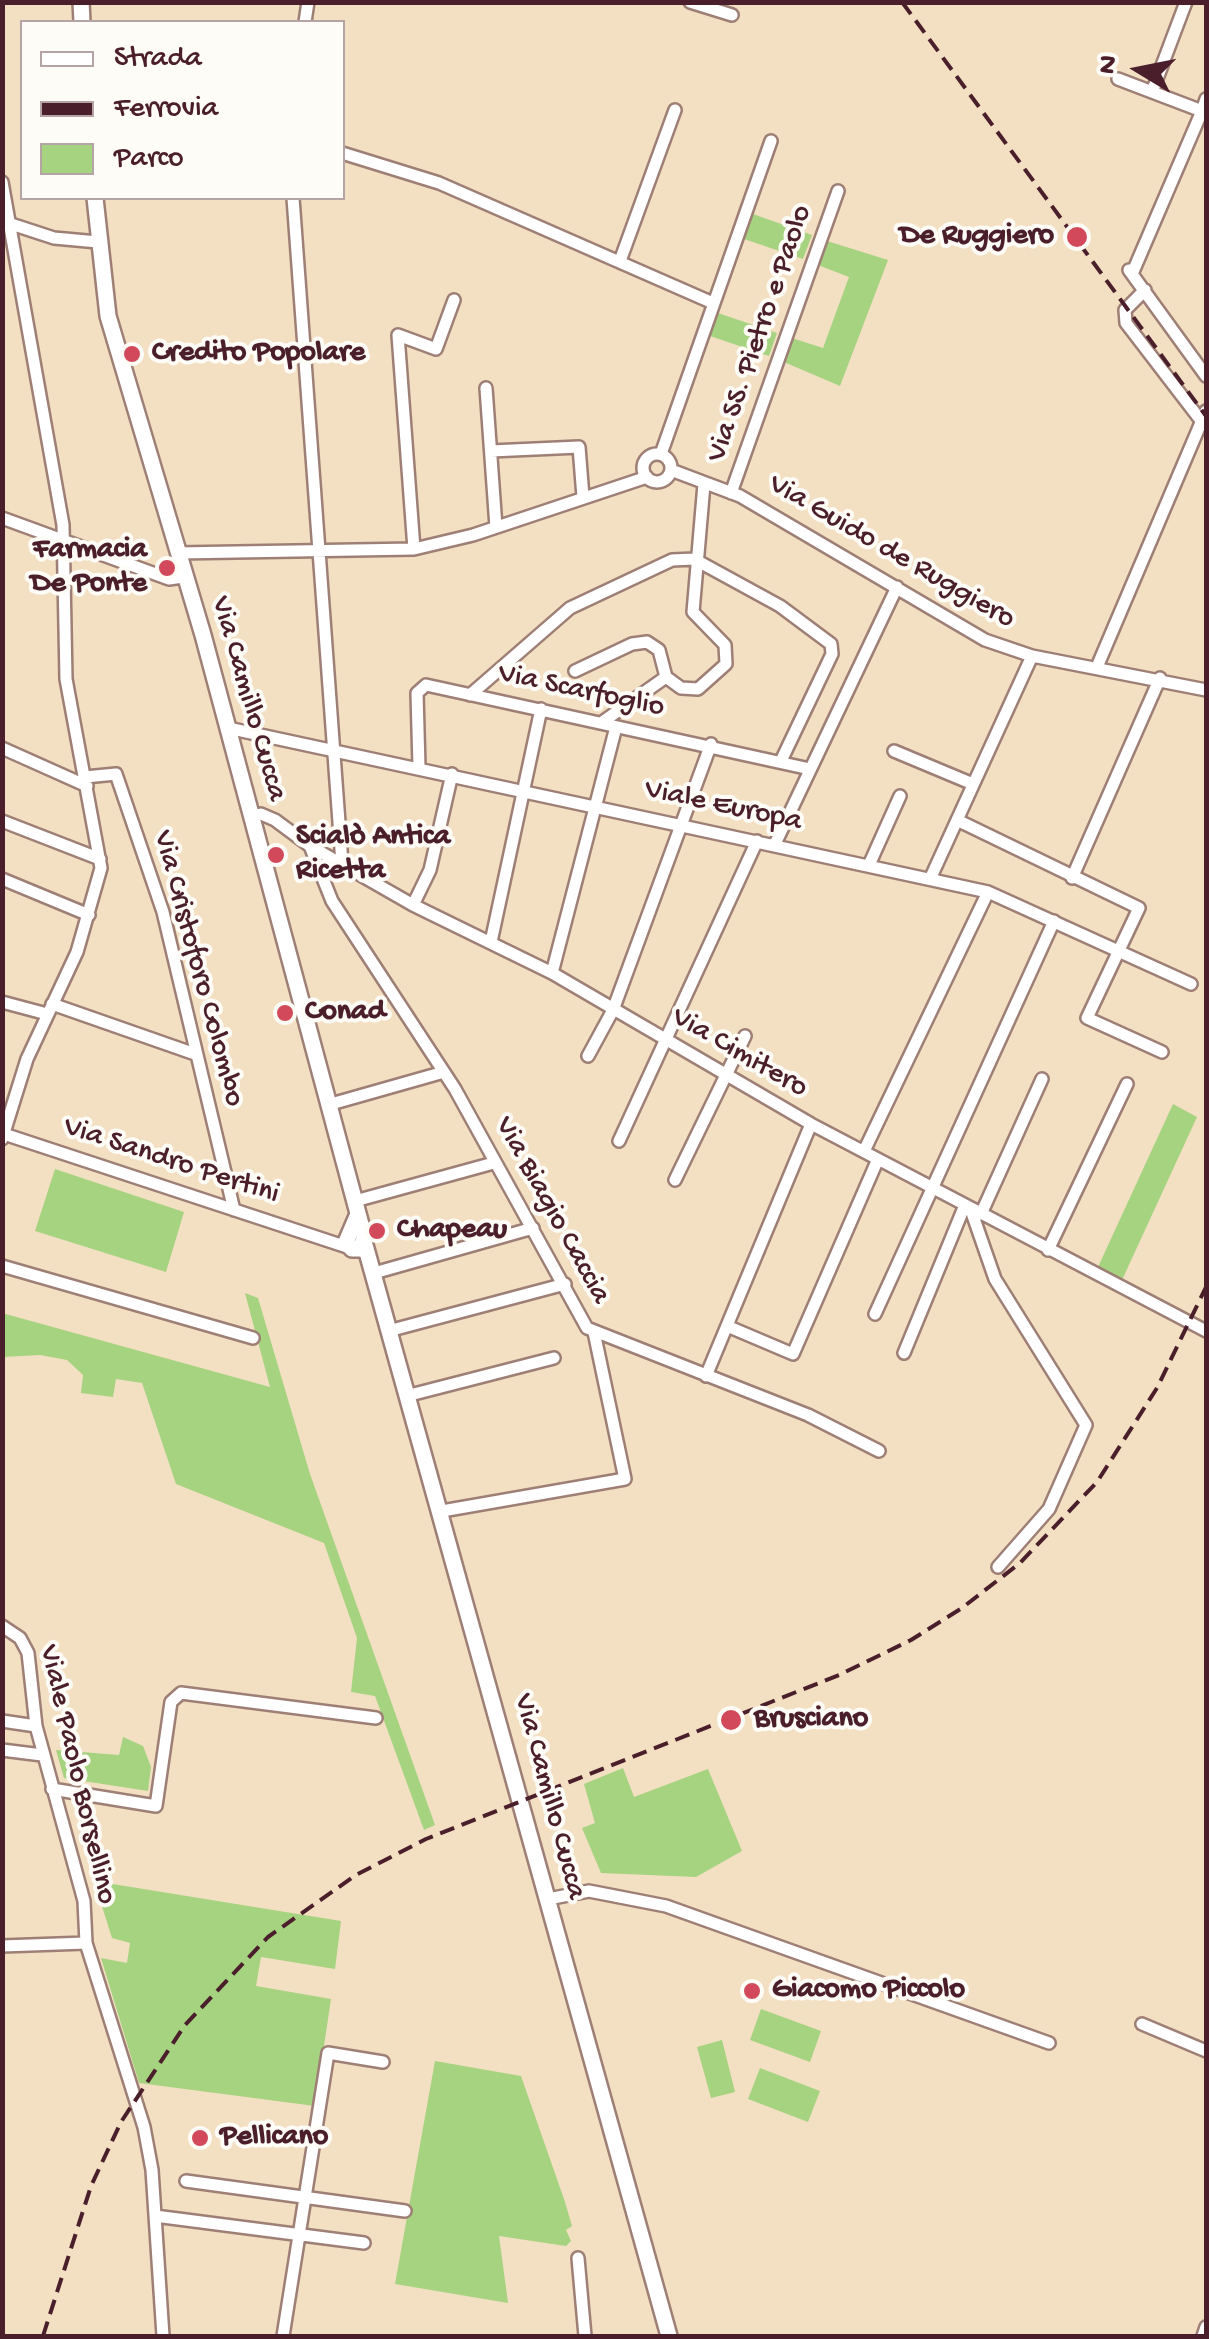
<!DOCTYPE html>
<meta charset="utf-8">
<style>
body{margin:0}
#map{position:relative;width:1209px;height:2339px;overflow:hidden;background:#f3dfc2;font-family:"Gochi Hand",sans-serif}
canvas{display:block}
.frame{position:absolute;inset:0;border:5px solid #4a1f2b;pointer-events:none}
.legend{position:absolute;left:20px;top:20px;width:325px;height:180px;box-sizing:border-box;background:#fdfcf7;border:2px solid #b5a4a5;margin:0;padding:12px 18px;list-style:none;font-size:30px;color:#4a1f2b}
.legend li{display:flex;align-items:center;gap:20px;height:50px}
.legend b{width:50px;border:2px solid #b5a4a5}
.north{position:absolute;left:1089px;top:20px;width:100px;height:100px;-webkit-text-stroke:8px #fdfcf7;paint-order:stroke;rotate:280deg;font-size:28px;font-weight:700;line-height:40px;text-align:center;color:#4a1f2b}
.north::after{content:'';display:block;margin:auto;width:35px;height:45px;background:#4a1f2b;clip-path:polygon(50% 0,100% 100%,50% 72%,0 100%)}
</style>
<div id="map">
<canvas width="1209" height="2339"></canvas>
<div class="frame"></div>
<ul class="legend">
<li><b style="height:12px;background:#fff"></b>Strada</li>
<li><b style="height:12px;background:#4a1f2b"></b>Ferrovia</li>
<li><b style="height:28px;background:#a6d380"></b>Parco</li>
</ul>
<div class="north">N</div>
</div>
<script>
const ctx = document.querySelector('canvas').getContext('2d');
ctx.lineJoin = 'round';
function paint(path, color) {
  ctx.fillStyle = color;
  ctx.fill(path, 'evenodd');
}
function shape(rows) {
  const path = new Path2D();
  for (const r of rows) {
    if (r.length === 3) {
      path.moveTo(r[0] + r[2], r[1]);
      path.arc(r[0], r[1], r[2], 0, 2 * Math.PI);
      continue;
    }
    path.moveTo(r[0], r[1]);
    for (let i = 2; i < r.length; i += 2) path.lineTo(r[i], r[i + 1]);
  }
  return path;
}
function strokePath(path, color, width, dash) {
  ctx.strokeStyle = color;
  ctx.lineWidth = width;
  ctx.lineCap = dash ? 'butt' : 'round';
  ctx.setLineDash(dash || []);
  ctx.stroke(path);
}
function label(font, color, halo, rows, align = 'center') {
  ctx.font = font + ' "Gochi Hand",sans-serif';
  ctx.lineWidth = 8;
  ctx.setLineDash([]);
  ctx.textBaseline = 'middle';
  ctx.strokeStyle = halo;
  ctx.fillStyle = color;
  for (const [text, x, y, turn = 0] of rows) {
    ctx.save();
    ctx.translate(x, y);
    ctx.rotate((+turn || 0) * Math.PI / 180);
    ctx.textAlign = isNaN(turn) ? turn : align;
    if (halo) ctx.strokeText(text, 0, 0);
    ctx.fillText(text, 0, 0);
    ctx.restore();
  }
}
paint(shape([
 [753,214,812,235,803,259,744,239],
 [827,241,888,260,840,386,784,362,792,338,823,348,849,277,818,265],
 [718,313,777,333,769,356,710,336],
 [1173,1104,1197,1117,1122,1280,1098,1267],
 [55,1169,184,1212,166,1272,35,1231],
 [245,1293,258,1298,310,1474,435,1825,424,1830,375,1696,351,1692,357,1638,324,1543,176,1484,142,1383,116,1379,113,1397,81,1393,83,1375,67,1360,40,1355,3,1357,2,1313,270,1387],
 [123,1737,143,1746,151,1767,148,1791,64,1778,56,1750,119,1755],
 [623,1768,634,1797,708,1769,742,1851,696,1877,601,1873,582,1828,595,1823,584,1784],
 [94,1881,341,1921,335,1969,261,1957,256,1986,331,1999,315,2106,139,2083,101,1958,127,1963,130,1943,112,1938],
 [761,2009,821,2031,810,2062,750,2040],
 [722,2040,735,2092,711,2098,697,2047],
 [435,2061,521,2076,565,2202,572,2226,566,2230,571,2241,566,2246,499,2236,508,2303,395,2284],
 [760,2068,820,2091,808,2122,748,2099]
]), '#a6d380');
const street = shape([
 [690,2,732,15],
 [305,22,308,2],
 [1118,79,1202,111,1206,99],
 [1152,92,1186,2],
 [342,153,439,183,713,303],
 [2,182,63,525,66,679,101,868,77,952,27,1059,2,1139],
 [293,198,342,863],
 [2,221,54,238,98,242],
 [620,261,675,110],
 [1129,270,1206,376],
 [1132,274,1202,111,1206,113],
 [1145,290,1125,310,1126,323,1202,422],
 [486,388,496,527],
 [491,451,579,447,583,497],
 [657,468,14],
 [661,454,771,141],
 [671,470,740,496,985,640,1032,656,1206,690],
 [731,493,838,191],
 [2,518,169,579,183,577],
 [414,549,398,335,436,349,454,300],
 [177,553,414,549,473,535,647,477],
 [1097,667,1206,411],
 [575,671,632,644,647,642,659,650,666,677],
 [470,695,570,608,672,560,694,559,780,606,831,644,832,654,781,761],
 [601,723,666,677,681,688,698,689,726,664,725,645,693,612,704,484],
 [228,728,988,892,1191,984],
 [2,748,87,786],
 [894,751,973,784],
 [419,767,417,693,426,685,810,769],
 [85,777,116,774,163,912,234,1210],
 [252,816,261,814,275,820,310,846,413,905,552,973,811,1124,1206,1331],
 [957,820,1139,908,1087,1018,1162,1052],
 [2,821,100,859],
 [775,844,897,587],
 [310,846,332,901,455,1089,587,1328,808,1415,879,1451],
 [869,865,900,796],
 [931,877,1032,656],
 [1072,878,1160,678],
 [2,879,89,915],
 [413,905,430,870,452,774],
 [491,942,541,709],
 [552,973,616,727],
 [2,1002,47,1014],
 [52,1004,195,1054],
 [588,1056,613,1010,711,744],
 [331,1104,444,1072],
 [4,1134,350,1248],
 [619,1141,757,841],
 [864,1151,988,892],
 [675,1180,745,1036],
 [355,1201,490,1164],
 [971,1210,995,1279,1086,1425,1049,1509,998,1567],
 [981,1214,1042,1079],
 [1048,1250,1127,1084],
 [2,1266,253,1338],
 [374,1273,533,1228],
 [875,1314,1054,921],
 [727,1326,793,1354,878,1159],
 [392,1330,565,1284],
 [904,1353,965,1205],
 [706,1376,811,1124],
 [410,1395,554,1358],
 [442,1511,625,1479,594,1332],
 [2,1626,20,1638,28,1653,36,1726,84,1901,86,1943,144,2127,152,2170,163,2336],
 [2,1721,36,1726],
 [2,1750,42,1755],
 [52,1789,156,1806,171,1702,181,1693,376,1718],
 [548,1899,589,1891,666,1906,1049,2043],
 [2,1946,86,1943],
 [1142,2024,1206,2051],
 [186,2181,405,2211],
 [155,2216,364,2243],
 [578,2258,585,2336],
 [283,2336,328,2053,383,2062],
 [1203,2336,1206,2327]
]);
const secondary = shape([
 [81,2,82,22],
 [95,198,108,316,203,635,363,1232],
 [358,1214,346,1242,352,1249,360,1249,365,1236],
 [365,1245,669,2336]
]);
strokePath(street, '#9e7f76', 16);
strokePath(secondary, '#9e7f76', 20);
strokePath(street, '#fff', 11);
strokePath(secondary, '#fff', 15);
strokePath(shape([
 [902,2,1206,416],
 [43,2336,91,2186,121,2122,185,2025,268,1937,356,1875,426,1839,839,1675,911,1640,962,1608,1020,1563,1097,1482,1157,1388,1206,1287]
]), '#4a1f2b', 4, [15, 8]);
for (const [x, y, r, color] of [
 [1077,237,12,"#d1495b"],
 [132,354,10,"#d1495b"],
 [167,568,10,"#d1495b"],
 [276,855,10,"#d1495b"],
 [285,1013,10,"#d1495b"],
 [377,1231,10,"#d1495b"],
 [731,1720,12,"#d1495b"],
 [752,1991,10,"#d1495b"],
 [200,2138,10,"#d1495b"]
]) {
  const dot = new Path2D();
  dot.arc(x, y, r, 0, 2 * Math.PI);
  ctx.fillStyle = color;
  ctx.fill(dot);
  strokePath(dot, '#fdfcf7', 4);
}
label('bold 30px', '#4a1f2b', '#fdfcf7', [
 ["De Ruggiero",1054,237,"right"],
 ["Credito Popolare",152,354],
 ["Farmacia",147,551,"right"],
 ["De Ponte",147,585,"right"],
 ["Scialò Antica",296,838],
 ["Ricetta",296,872],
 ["Conad",305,1013],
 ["Chapeau",397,1231],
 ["Brusciano",754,1720],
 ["Giacomo Piccolo",772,1991],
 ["Pellicano",220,2138]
], 'left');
label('30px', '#4a1f2b', '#fdfcf7', [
 ["Via SS. Pietro e Paolo",761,334,-71],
 ["Via Guido de Ruggiero",891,553,30],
 ["Via Scarfoglio",581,692,12],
 ["Via Camillo Cucca",247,699,74],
 ["Viale Europa",723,807,12],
 ["Via Cristoforo Colombo",197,969,75],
 ["Via Cimitero",739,1054,30],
 ["Via Sandro Pertini",171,1162,18],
 ["Via Biagio Caccia",551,1211,61],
 ["Viale Paolo Borsellino",76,1775,77],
 ["Via Camillo Cucca",548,1797,75]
]);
</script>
